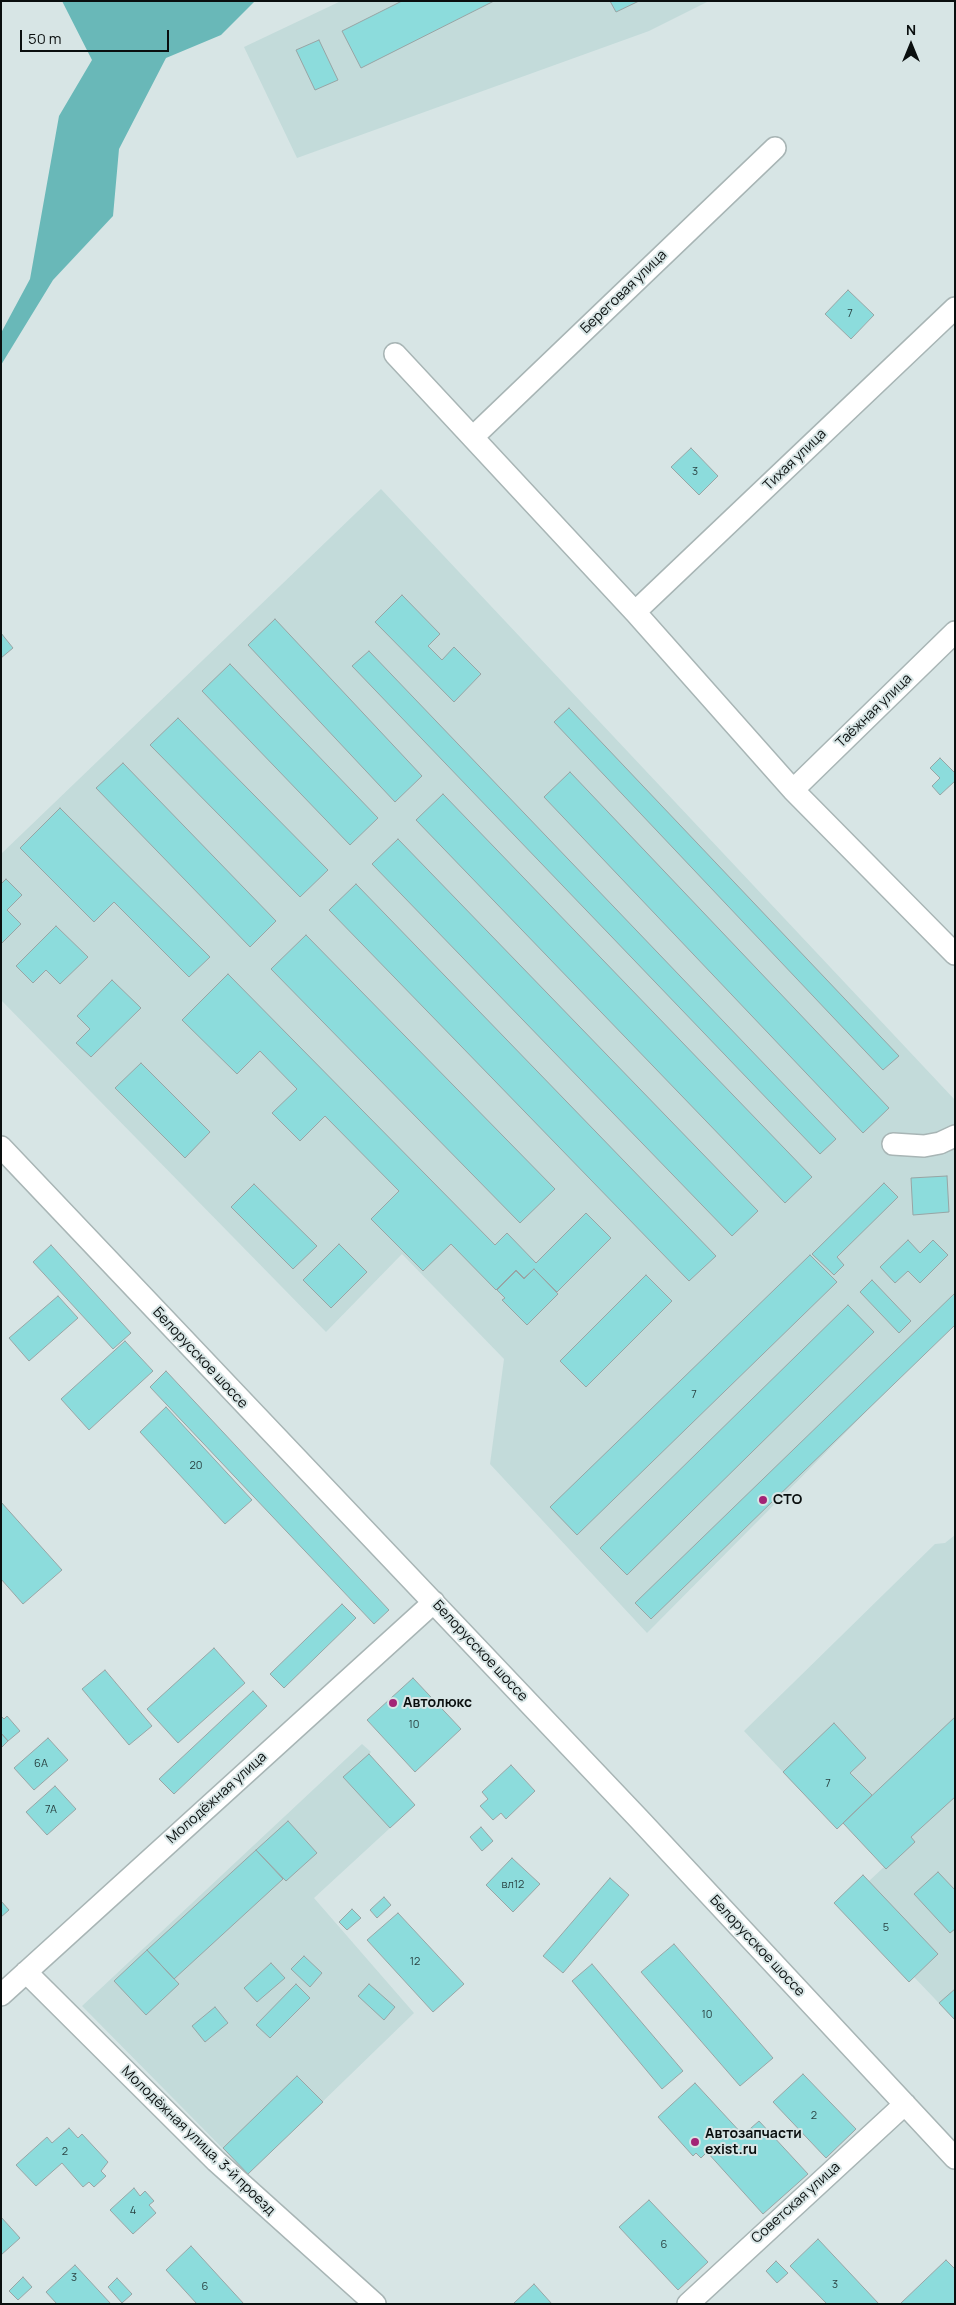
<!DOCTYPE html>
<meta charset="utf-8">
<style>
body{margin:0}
#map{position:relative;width:956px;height:2305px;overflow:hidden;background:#d7e5e5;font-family:Manrope,sans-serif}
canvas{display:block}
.frame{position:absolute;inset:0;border:2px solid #0a0f0f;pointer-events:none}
.north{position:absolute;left:886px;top:20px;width:50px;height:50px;-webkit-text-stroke:4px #d7e5e5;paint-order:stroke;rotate:0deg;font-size:14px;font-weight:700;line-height:20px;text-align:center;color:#0a0f0f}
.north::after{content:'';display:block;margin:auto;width:18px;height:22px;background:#0a0f0f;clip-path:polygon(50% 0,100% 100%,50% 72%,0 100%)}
.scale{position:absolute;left:20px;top:30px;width:149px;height:22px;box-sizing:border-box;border:2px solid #0a0f0f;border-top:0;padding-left:6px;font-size:15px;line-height:18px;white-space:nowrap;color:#0a0f0f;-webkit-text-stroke:4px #d7e5e5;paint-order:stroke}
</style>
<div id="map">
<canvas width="956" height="2305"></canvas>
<div class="frame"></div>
<div class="north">N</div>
<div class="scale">50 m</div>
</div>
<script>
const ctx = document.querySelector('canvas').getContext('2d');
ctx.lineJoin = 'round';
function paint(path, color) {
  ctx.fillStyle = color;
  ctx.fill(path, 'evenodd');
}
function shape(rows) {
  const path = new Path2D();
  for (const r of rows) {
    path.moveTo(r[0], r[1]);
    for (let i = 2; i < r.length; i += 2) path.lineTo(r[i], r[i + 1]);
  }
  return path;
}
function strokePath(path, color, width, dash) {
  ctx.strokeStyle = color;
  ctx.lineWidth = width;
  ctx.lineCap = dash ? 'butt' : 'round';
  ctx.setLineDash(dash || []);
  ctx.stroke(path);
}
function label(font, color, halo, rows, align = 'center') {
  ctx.font = font + ' Manrope,sans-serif';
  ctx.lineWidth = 4;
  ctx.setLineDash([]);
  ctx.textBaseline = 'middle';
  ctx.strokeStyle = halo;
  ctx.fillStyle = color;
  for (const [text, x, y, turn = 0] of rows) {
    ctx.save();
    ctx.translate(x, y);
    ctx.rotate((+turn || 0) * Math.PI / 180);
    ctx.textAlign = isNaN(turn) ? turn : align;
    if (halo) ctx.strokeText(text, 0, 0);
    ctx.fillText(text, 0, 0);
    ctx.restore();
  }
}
paint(shape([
 [341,1,709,1,649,31,297,158,244,47],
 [381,489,955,1100,955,1322,647,1633,490,1464,504,1359,402,1254,326,1332,1,1000,1,854],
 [955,1535,955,2020,914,1977,909,1982,834,1903,863,1875,869,1881,884,1867,844,1823,837,1829,744,1731,935,1544,945,1543],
 [362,1744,371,1752,369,1754,415,1805,314,1898,414,2013,248,2174,82,2006]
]), '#c3dbda');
paint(shape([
 [62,1,255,1,221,35,166,58,119,149,113,216,53,280,1,365,1,333,30,279,59,116,92,60]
]), '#69b8b8');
const building = shape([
 [402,1,494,1,361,68,342,31,402,1],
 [610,1,639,1,616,12,610,1],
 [319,40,338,80,315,90,296,50,319,40],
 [848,290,874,315,851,339,825,314,848,290],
 [691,448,718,476,699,495,671,467,691,448],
 [402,595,440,634,428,646,442,660,454,647,481,674,454,702,375,622,402,595],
 [275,619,422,776,395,802,248,645,275,619],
 [1,633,13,648,1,658,1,633],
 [369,651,836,1139,820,1154,352,666,369,651],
 [230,664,378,818,350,845,202,691,230,664],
 [569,708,899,1056,883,1070,554,722,569,708],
 [178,718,328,870,300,897,150,745,178,718],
 [940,758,955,773,955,781,940,795,932,786,940,778,930,768,940,758],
 [123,763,276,921,250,947,96,788,123,763],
 [570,772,889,1108,863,1133,544,797,570,772],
 [443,794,812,1177,785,1203,416,820,443,794],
 [60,808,210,957,189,977,114,902,94,922,20,848,60,808],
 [398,839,758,1211,732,1236,372,864,398,839],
 [6,879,22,895,7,910,21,924,1,944,1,884,6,879],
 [356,884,716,1256,689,1281,329,910,356,884],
 [56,926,88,957,60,984,46,970,33,983,16,966,56,926],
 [306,935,555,1189,520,1223,271,969,306,935],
 [228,974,495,1245,507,1233,536,1263,586,1213,611,1238,557,1292,534,1269,524,1278,516,1270,496,1290,451,1244,423,1271,371,1219,399,1191,325,1116,300,1141,272,1113,297,1089,260,1051,237,1074,182,1020,228,974],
 [112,980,141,1008,91,1057,76,1043,90,1029,77,1016,112,980],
 [141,1063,210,1132,185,1158,115,1088,141,1063],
 [947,1176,949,1212,913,1215,911,1178,947,1176],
 [884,1183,898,1197,837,1257,844,1265,834,1275,812,1254,884,1183],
 [254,1184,317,1246,293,1269,231,1207,254,1184],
 [908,1240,920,1253,933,1240,948,1255,920,1283,908,1271,895,1283,880,1267,908,1240],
 [339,1244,367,1272,331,1308,303,1280,339,1244],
 [51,1245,131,1333,113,1349,33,1262,51,1245],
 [810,1255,837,1282,577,1535,550,1507,810,1255],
 [534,1269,558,1294,527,1325,502,1300,505,1298,497,1290,516,1271,524,1279,534,1269],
 [646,1275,672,1301,586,1387,560,1361,646,1275],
 [872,1280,911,1321,899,1333,860,1292,872,1280],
 [955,1293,955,1325,651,1619,635,1603,955,1293],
 [58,1296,78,1318,29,1361,9,1338,58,1296],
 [848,1305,874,1332,627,1575,600,1548,848,1305],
 [125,1341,153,1371,89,1430,61,1399,125,1341],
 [166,1371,389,1610,374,1624,150,1387,166,1371],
 [166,1407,252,1500,225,1524,140,1432,166,1407],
 [1,1502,62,1570,23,1604,1,1579,1,1502],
 [342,1604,356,1618,284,1688,270,1674,342,1604],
 [214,1648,245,1683,178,1743,147,1709,214,1648],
 [105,1670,152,1726,129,1745,82,1689,105,1670],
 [413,1678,461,1729,415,1772,367,1720,413,1678],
 [253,1691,267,1706,174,1794,159,1779,253,1691],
 [1,1716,4,1719,7,1716,20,1731,8,1741,1,1733,1,1716],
 [955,1717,955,1797,911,1837,915,1842,886,1869,843,1823,955,1717],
 [834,1723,866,1758,850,1773,872,1795,837,1829,783,1772,834,1723],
 [1,1733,8,1741,1,1748,1,1733],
 [48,1738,68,1760,34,1790,14,1768,48,1738],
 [369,1754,415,1805,390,1828,343,1777,369,1754],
 [511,1765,535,1791,506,1819,501,1813,493,1820,480,1806,488,1799,482,1792,511,1765],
 [55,1786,76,1809,47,1835,26,1812,55,1786],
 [288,1821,317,1853,286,1881,256,1850,288,1821],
 [481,1827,493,1841,482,1851,470,1837,481,1827],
 [256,1850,283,1879,174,1979,147,1950,256,1850],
 [512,1858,540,1884,513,1912,486,1885,512,1858],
 [938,1872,955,1890,955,1929,950,1933,914,1894,938,1872],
 [863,1875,938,1954,909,1982,834,1903,863,1875],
 [610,1878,629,1895,563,1973,543,1956,610,1878],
 [384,1897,391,1905,377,1918,370,1910,384,1897],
 [1,1901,9,1910,1,1917,1,1901],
 [352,1909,361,1918,347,1930,339,1922,352,1909],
 [398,1913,464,1984,433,2012,367,1940,398,1913],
 [674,1944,773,2058,740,2086,641,1972,674,1944],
 [147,1950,179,1984,146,2015,114,1981,147,1950],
 [304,1956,322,1973,310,1987,291,1969,304,1956],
 [271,1963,285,1978,257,2002,244,1988,271,1963],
 [592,1964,683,2071,662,2089,572,1981,592,1964],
 [296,1984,310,1998,270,2038,256,2025,296,1984],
 [369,1984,395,2007,384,2020,358,1996,369,1984],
 [955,1989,955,2020,939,2003,955,1989],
 [215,2007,228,2023,205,2042,192,2026,215,2007],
 [803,2074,856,2129,826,2158,773,2102,803,2074],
 [297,2076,323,2102,248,2174,223,2148,297,2076],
 [695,2083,743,2135,759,2121,808,2174,763,2214,707,2152,701,2158,696,2153,693,2156,658,2117,695,2083],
 [69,2128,78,2138,82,2134,108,2162,101,2171,106,2176,94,2187,89,2182,83,2187,62,2163,36,2186,16,2165,47,2137,52,2143,69,2128],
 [134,2188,140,2196,145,2191,154,2201,149,2205,156,2213,133,2234,110,2210,134,2188],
 [649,2200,708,2262,678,2290,619,2227,649,2200],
 [1,2217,20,2238,1,2255,1,2217],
 [818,2239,879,2304,827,2304,790,2266,818,2239],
 [191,2246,244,2304,197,2304,166,2270,191,2246],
 [946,2260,955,2269,955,2304,900,2304,946,2260],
 [776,2261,788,2273,777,2283,766,2271,776,2261],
 [75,2265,111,2304,57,2304,46,2292,75,2265],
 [23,2277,32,2287,18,2300,9,2291,23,2277],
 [117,2278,132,2294,122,2303,108,2287,117,2278],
 [534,2284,552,2304,513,2304,534,2284]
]);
paint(building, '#8cdcdc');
strokePath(building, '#98a5a5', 1);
const minor = shape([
 [395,354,635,612,793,790,955,954],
 [473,437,775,148],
 [635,612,955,308],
 [793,790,955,632],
 [893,1144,924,1146,940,1143,955,1136],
 [1,1147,639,1819,955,2158],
 [26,1972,216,2161,375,2304],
 [1,1995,434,1602],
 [688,2304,905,2104]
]);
strokePath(minor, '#a8b5b5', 24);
strokePath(minor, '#fff', 21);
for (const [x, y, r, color] of [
 [763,1500,5,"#a32476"],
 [393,1703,5,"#a32476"],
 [695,2142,5,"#a32476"]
]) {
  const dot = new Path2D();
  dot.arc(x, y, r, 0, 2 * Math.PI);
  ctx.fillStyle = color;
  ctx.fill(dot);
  strokePath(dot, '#d7e5e5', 2);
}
label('11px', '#2a4242', null, [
 ["7",850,314],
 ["3",695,472],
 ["7",694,1395],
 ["20",196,1466],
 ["10",414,1725],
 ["6А",41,1764],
 ["7",828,1784],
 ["7А",51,1810],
 ["вл12",513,1885],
 ["5",886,1928],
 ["12",415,1962],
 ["10",707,2015],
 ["2",814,2116],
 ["2",65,2152],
 ["4",133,2211],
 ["6",664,2245],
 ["3",74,2278],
 ["3",835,2285],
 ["6",205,2287]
]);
label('14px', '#0a0f0f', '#d7e5e5', [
 ["Береговая улица",624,292,-44],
 ["Тихая улица",795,460,-44],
 ["Таёжная улица",874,711,-44],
 ["Белорусское шоссе",200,1358,47],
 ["Белорусское шоссе",480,1651,47],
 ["Молодёжная улица",217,1798,-42],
 ["Белорусское шоссе",757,1946,47],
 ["Молодёжная улица, 3-й проезд",198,2141,44],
 ["Советская улица",796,2203,-42]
]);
label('bold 14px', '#0a0f0f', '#d7e5e5', [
 ["СТО",773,1500],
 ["Автолюкс",403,1703],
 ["Автозапчасти",705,2134],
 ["exist.ru",705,2150]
], 'left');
</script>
